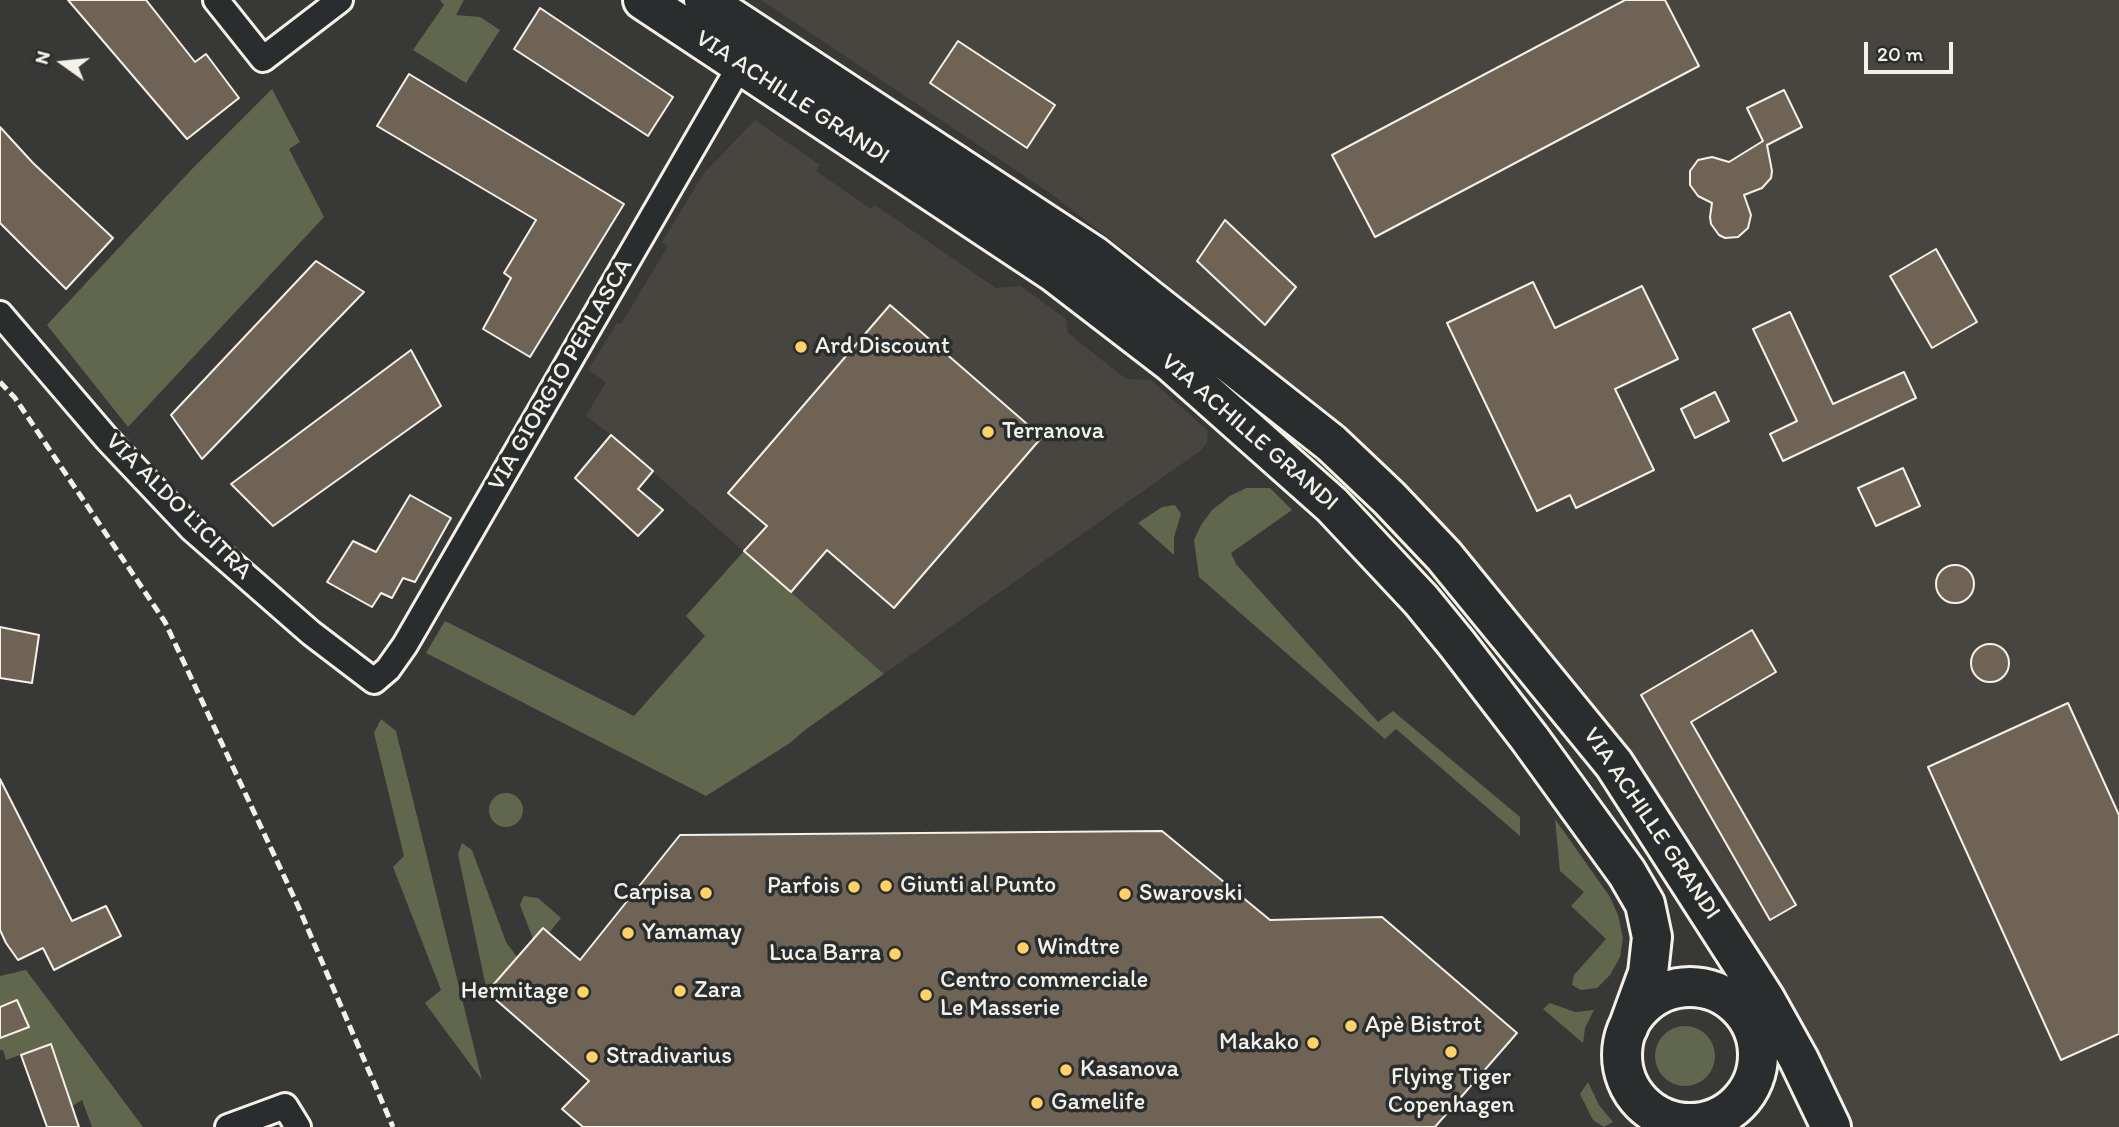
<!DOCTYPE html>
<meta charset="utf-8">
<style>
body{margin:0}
#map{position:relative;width:2119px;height:1127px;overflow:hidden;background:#383836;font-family:Itim,sans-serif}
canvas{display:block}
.north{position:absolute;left:28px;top:28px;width:70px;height:70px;-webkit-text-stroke:5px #2a2d2e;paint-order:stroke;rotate:285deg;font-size:19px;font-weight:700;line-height:28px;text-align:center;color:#f4f1e8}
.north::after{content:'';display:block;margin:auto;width:24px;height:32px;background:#f4f1e8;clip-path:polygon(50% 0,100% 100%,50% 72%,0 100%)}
.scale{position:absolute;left:1864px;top:42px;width:89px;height:32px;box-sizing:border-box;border:4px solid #f4f1e8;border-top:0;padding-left:9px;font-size:21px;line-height:24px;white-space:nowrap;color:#f4f1e8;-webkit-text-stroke:5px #2a2d2e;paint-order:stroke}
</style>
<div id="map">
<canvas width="2119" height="1127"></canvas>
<div class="north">N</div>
<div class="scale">20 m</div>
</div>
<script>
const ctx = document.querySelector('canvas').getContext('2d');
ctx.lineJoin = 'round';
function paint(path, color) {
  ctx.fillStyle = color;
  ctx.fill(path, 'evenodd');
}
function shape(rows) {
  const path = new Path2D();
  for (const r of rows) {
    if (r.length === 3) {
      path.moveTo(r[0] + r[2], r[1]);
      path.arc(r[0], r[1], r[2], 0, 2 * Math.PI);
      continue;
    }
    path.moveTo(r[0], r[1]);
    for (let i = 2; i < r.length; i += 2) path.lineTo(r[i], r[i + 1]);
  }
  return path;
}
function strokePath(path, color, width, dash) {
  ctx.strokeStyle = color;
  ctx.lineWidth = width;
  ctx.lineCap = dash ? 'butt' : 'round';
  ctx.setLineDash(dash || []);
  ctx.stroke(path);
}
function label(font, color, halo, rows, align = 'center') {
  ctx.font = font + ' Itim,sans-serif';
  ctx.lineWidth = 7;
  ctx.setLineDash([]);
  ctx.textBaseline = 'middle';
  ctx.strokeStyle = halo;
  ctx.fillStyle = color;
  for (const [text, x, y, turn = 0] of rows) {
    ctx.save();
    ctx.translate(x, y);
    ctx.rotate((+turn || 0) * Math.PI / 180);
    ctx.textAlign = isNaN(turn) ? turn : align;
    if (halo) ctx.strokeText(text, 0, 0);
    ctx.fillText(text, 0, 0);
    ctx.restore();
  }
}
paint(shape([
 [761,0,2119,0,2119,1127,1841,1127,1748,934,1575,682,1366,455,1146,267,1050,193],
 [755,120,820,165,816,171,871,209,875,205,996,288,1021,286,1066,319,1068,333,1126,379,1151,380,1208,431,1207,443,1200,451,884,674,611,435,586,416,606,382,588,370,617,323,621,324,668,246,662,242,704,173]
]), '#484540');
paint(shape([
 [440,0,464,0,456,15,480,17,500,30,466,83,413,50,444,5],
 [272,89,300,142,289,149,324,217,128,427,47,325,191,170],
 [1246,488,1270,488,1292,510,1231,553,1236,564,1378,722,1393,711,1520,817,1520,836,1396,729,1385,739,1199,577,1194,540,1201,525,1212,510,1230,496],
 [1175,505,1181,514,1174,537,1174,555,1138,523,1162,507],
 [744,551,884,674,805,730,790,743,706,796,426,653,445,621,634,716,705,636,686,616],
 [381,719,396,731,482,1080,425,1003,441,990,393,867,404,856,374,733],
 [506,810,17],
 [1555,819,1610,897,1618,915,1623,938,1620,957,1610,975,1597,988,1581,990,1572,985,1574,975,1606,939,1571,906,1584,892,1560,871],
 [462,843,472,850,506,942,517,957,487,992,458,854],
 [524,896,538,898,561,918,549,933,543,928,533,939,520,905],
 [26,970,143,1127,92,1127,82,1100,72,1106,51,1044,6,1060,3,1050,0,1050,0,1038,29,1027,17,1000,0,1007,0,976],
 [1550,1003,1575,1012,1594,1010,1585,1028,1583,1043,1543,1009],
 [1685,1056,30],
 [1588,1082,1599,1105,1613,1122,1604,1127,1593,1120,1580,1094]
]), '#61674d');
const building = shape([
 [68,0,146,0,195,62,206,54,239,98,187,139,68,0],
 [1625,0,1665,0,1699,66,1375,237,1332,155,1625,0],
 [540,8,673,97,648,136,514,49,540,8],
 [958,41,1055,105,1027,148,930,83,958,41],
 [409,74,624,204,530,357,483,329,511,278,504,273,536,220,377,126,409,74],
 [1784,90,1802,127,1767,145,1772,171,1771,178,1762,188,1744,195,1751,215,1748,228,1738,237,1725,238,1719,235,1711,224,1710,217,1712,203,1698,196,1690,185,1690,171,1698,160,1712,157,1729,162,1763,141,1747,108,1784,90],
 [0,127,33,163,113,238,66,289,0,223,0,127],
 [1225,220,1296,287,1265,325,1197,261,1225,220],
 [1936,249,1977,322,1932,348,1890,276,1936,249],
 [316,261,364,292,202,459,171,415,316,261],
 [1533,282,1555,328,1642,286,1678,359,1615,389,1654,470,1576,508,1570,495,1537,511,1447,323,1533,282],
 [890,305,1042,437,894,608,827,550,791,592,744,551,767,526,728,493,890,305],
 [1790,312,1833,404,1904,372,1916,398,1783,461,1770,434,1797,421,1753,329,1790,312],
 [411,350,441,406,273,526,231,484,411,350],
 [1715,392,1729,421,1695,438,1681,409,1715,392],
 [611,435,653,471,638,489,663,510,638,536,575,478,611,435],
 [1903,468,1920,506,1876,526,1858,488,1903,468],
 [410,495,451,518,415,582,403,578,392,598,381,593,372,607,327,582,353,541,376,552,410,495],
 [1955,584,19],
 [0,627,39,635,32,683,0,678,0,627],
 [1752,630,1776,672,1691,722,1796,905,1770,920,1641,695,1752,630],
 [1990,663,19],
 [2068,703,2119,815,2119,1034,2061,1060,1928,767,2068,703],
 [0,779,72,921,106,906,121,936,54,970,43,948,18,960,6,943,0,930,0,779],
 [1162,831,1270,920,1382,917,1517,1033,1435,1127,583,1127,562,1109,589,1081,487,992,543,928,580,960,680,835,1162,831],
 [17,1000,29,1027,0,1038,0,1007,17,1000],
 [51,1044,79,1127,47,1127,21,1055,51,1044]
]);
paint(building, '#6f6356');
strokePath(building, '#f4f1e8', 2);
const street = shape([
 [216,0,263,59,340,0],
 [0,314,107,439,192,529,311,633,374,681,388,669,405,645,741,64],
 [228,1127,285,1106,298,1127]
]);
const primary = shape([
 [643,0,1055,273,1172,363,1332,505,1421,600,1457,644,1530,739,1627,873,1645,904,1652,937,1648,973,1628,1028],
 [704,0,1094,256,1331,443,1389,498,1444,556,1614,764,1765,999,1799,1060,1831,1127],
 [1690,1055,68]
]);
strokePath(street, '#f4f1e8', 30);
strokePath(primary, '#f4f1e8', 44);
strokePath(street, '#2a2d2e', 24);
strokePath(primary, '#2a2d2e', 38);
strokePath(shape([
 [0,382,15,398,165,622,298,906,393,1127]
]), '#f4f1e8', 5, [10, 5]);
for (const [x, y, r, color] of [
 [801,347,7,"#ffd166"],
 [988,432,7,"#ffd166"],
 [886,886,7,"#ffd166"],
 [854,887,7,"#ffd166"],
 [706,893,7,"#ffd166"],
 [1125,894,7,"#ffd166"],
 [628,933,7,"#ffd166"],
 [1023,948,7,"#ffd166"],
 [895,954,7,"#ffd166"],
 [680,991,7,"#ffd166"],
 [583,992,7,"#ffd166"],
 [926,995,7,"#ffd166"],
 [1351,1026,7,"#ffd166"],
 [1313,1043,7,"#ffd166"],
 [1451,1052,7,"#ffd166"],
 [592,1057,7,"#ffd166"],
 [1066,1070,7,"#ffd166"],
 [1037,1103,7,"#ffd166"]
]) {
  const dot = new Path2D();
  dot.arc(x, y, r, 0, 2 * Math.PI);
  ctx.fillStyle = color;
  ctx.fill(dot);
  strokePath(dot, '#2a2d2e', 2.5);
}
label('24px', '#f4f1e8', '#2a2d2e', [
 ["VIA ACHILLE GRANDI",792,98,33],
 ["VIA GIORGIO PERLASCA",561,375,-60],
 ["VIA ACHILLE GRANDI",1249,433,41],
 ["VIA ALDO LICITRA",178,507,45],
 ["VIA ACHILLE GRANDI",1651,824,56]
]);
label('24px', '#f4f1e8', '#2a2d2e', [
 ["Ard Discount",815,347],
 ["Terranova",1002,432],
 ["Giunti al Punto",900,886],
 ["Parfois",840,887,"right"],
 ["Carpisa",692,893,"right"],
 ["Swarovski",1139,894],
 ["Yamamay",642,933],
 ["Windtre",1037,948],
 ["Luca Barra",881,954,"right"],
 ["Centro commerciale",940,981],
 ["Le Masserie",940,1009],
 ["Zara",694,991],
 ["Hermitage",569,992,"right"],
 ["Apè Bistrot",1365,1026],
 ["Makako",1299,1043,"right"],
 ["Stradivarius",606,1057],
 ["Kasanova",1080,1070],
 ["Flying Tiger",1451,1078,"center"],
 ["Copenhagen",1451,1106,"center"],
 ["Gamelife",1051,1103]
], 'left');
</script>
